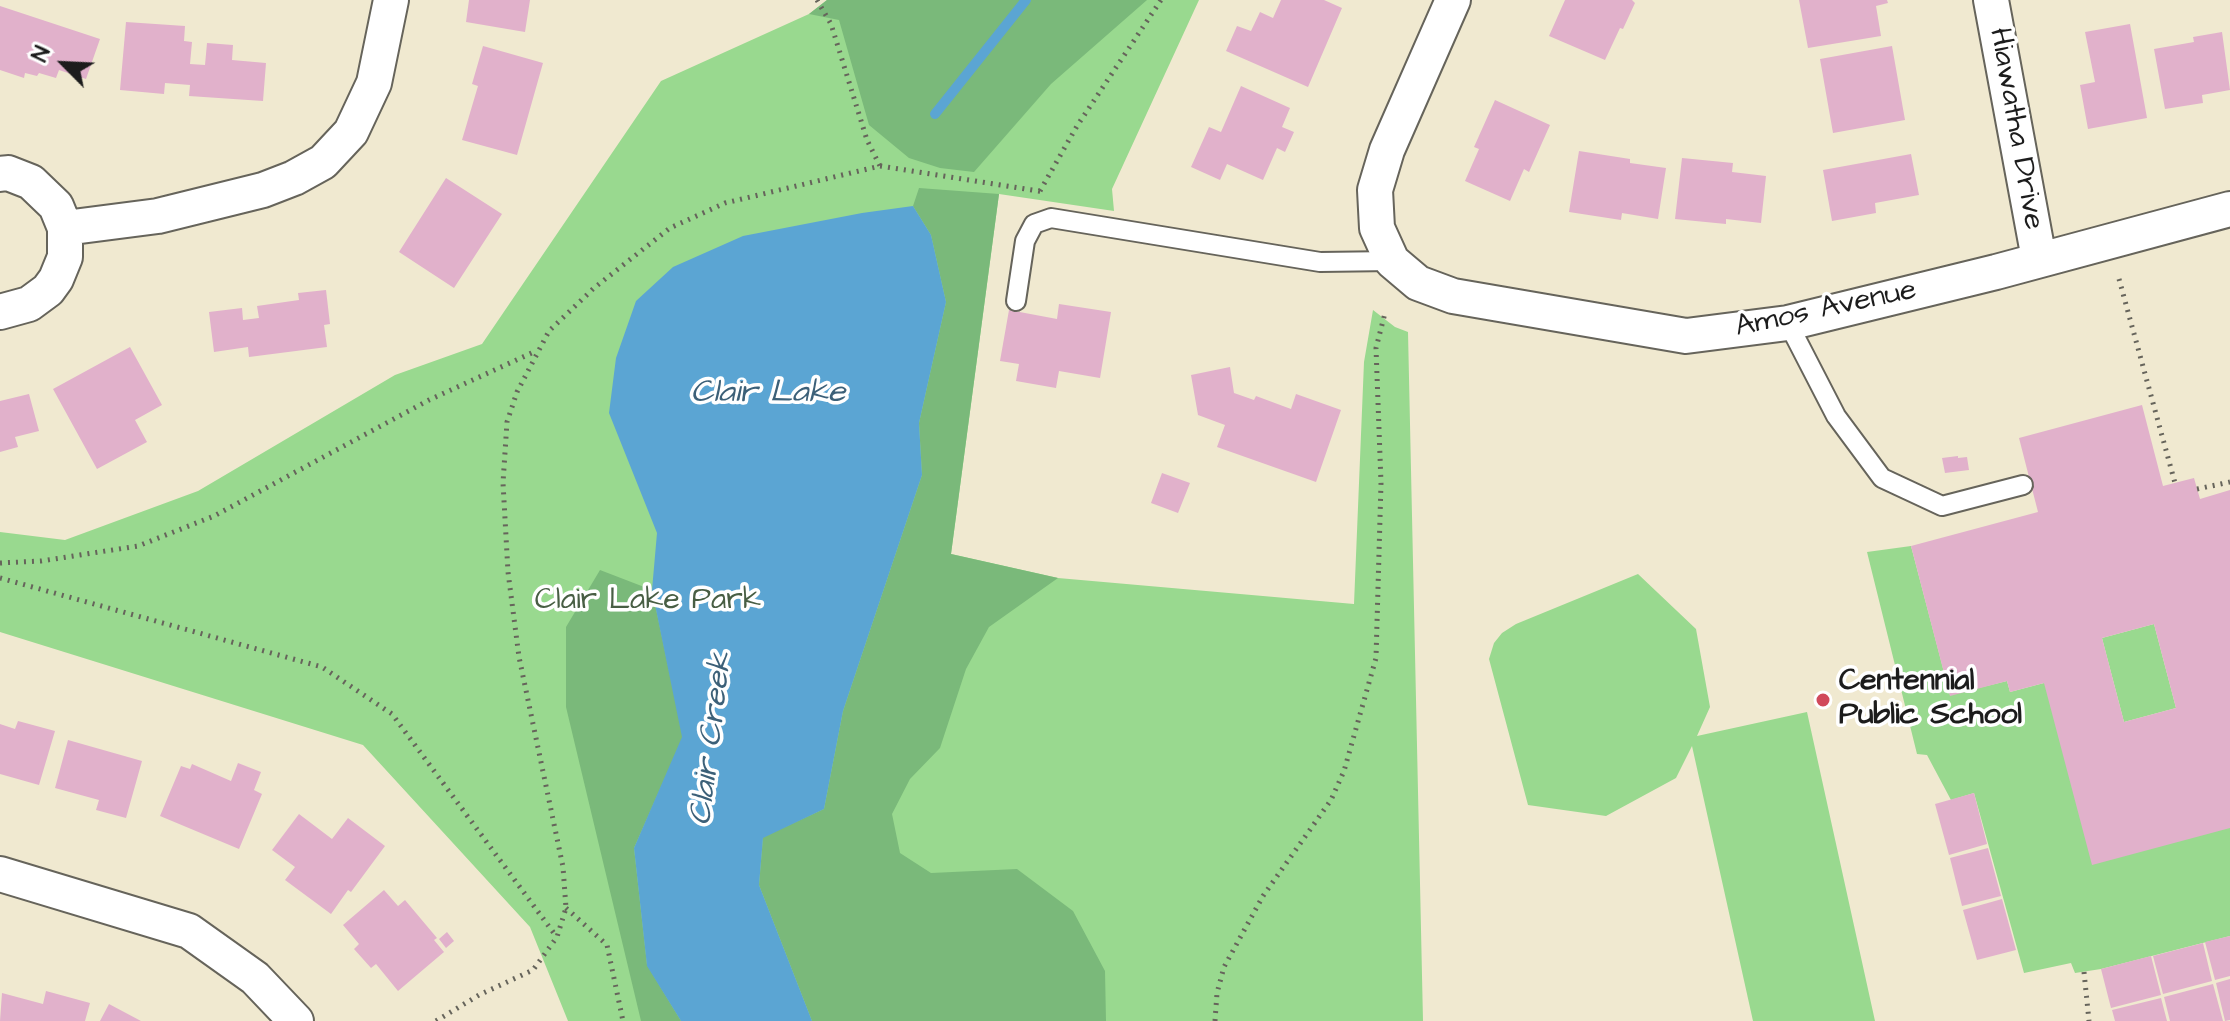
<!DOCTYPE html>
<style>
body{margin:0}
#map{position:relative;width:2230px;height:1021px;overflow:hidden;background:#f0e9d0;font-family:"Architects Daughter",sans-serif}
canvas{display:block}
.north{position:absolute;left:24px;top:24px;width:80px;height:80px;-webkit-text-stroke:6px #fff;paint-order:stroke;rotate:294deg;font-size:22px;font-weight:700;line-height:32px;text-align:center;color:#1c1c1c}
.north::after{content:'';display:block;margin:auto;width:28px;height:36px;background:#1c1c1c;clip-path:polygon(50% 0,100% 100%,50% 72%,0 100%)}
</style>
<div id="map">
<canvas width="2230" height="1021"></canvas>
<div class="north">N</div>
</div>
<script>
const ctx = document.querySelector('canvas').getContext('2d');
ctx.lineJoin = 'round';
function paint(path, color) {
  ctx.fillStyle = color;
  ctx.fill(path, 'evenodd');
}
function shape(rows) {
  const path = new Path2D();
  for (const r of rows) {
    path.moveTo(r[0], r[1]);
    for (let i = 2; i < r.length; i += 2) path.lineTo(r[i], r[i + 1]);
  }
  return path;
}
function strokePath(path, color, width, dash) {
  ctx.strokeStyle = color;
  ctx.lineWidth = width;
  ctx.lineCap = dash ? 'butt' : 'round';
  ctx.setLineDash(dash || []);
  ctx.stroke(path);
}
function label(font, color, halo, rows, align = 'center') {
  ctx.font = font + ' "Architects Daughter",sans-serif';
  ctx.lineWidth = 7;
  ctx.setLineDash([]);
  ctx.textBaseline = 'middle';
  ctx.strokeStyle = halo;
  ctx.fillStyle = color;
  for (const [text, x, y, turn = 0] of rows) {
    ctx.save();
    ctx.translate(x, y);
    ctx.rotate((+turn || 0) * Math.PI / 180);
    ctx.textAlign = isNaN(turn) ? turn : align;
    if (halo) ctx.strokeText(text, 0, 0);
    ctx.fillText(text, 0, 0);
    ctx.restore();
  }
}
paint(shape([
 [827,0,1199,0,1112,189,1114,211,999,194,951,554,1058,578,1354,604,1364,362,1373,310,1395,327,1408,332,1423,1021,568,1021,530,927,363,745,0,632,0,532,65,540,198,491,395,375,482,344,661,81,809,14],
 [1911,546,1950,695,2007,681,2010,692,2044,683,2230,828,2230,936,2101,969,2075,973,2071,963,2024,973,1974,793,1951,800,1927,755,1917,754,1867,552],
 [1638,574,1696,629,1710,707,1697,736,1807,712,1875,1021,1753,1021,1692,746,1676,778,1606,816,1528,805,1489,659,1494,643,1502,633,1516,624],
 [2154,624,2176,708,2124,722,2102,638]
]), '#99d98f');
paint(shape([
 [827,0,1147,0,1051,84,974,172,940,168,909,158,869,125,839,20,809,14],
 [919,188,999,194,951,554,1058,578,989,627,966,669,940,748,910,779,892,814,900,853,931,873,1017,869,1073,911,1105,971,1106,1021,812,1021,759,885,763,837,824,809,843,711,922,475,919,423,946,302,931,235,913,206],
 [600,570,652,590,683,737,634,848,647,965,681,1021,641,1021,566,707,566,627]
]), '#7ab97a');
paint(shape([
 [913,206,931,235,946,302,919,423,922,475,843,711,824,809,763,838,759,885,812,1021,681,1021,647,966,634,848,682,737,652,590,657,533,609,413,616,358,636,301,673,267,743,236,862,213]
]), '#5ba5d3');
strokePath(shape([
 [935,114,1026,0]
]), '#5ba5d3', 10);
paint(shape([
 [469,0,530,0,525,32,466,22],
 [1281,0,1324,0,1342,8,1308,87,1226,51,1237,26,1251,31,1260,12,1273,18],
 [1565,0,1632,0,1635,3,1623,29,1620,28,1605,60,1549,36],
 [1799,0,1887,0,1888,3,1876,6,1881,36,1808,48],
 [0,6,100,39,86,79,59,70,56,78,39,73,37,76,25,73,24,78,0,70],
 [126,22,185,26,184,41,192,42,190,64,205,65,207,43,233,45,232,60,266,63,263,101,189,96,190,85,165,83,164,94,120,90],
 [2130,24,2147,118,2088,129,2080,85,2095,82,2085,32],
 [2222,32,2230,90,2202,95,2203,103,2165,109,2154,49,2194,42,2193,37],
 [483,46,543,63,517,155,462,140,478,86,472,84],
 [1892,46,1905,120,1833,133,1820,59],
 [1241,86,1290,108,1282,127,1294,132,1285,152,1277,148,1263,180,1227,164,1220,180,1191,167,1209,127,1221,132],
 [1495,100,1550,125,1529,172,1524,169,1510,201,1465,181,1479,149,1474,147],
 [1579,151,1630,159,1630,163,1666,168,1658,219,1622,213,1621,220,1569,212],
 [1911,154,1919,195,1875,203,1876,213,1832,221,1823,170],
 [1682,158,1733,163,1732,172,1766,176,1761,223,1726,219,1726,224,1675,219],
 [446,178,502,214,454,288,399,252],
 [326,290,330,324,324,325,327,347,249,357,248,347,214,352,209,312,242,308,243,320,259,318,257,306,299,300,298,293],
 [1059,304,1111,312,1100,378,1059,371,1056,388,1016,381,1019,364,1000,361,1009,310,1057,319],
 [130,347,162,405,135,420,147,442,97,469,53,389],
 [1230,367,1234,393,1254,400,1256,396,1291,409,1296,394,1341,410,1316,482,1217,447,1225,425,1198,415,1191,375],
 [29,394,39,431,15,437,18,447,0,452,0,401],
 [2142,405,2163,486,2194,478,2200,499,2230,490,2230,828,2092,865,2044,683,2010,692,2007,681,1950,696,1911,546,2038,512,2019,438],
 [2154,624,2176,708,2124,722,2102,638],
 [1958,456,1958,458,1967,457,1969,470,1945,473,1942,458],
 [1162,473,1190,483,1178,513,1151,503],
 [18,721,55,731,39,785,0,774,0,724,15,729],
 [68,740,142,761,126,818,96,810,99,800,55,788],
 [238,763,261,772,254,790,262,794,239,849,160,816,181,766,190,769,192,764,231,781],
 [1974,793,1987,844,1949,855,1935,804],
 [299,814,332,839,348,818,385,846,351,892,348,890,331,914,285,880,295,867,272,850],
 [1988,848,2001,896,1962,906,1950,858],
 [384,890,398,906,405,900,437,938,434,940,444,952,398,991,376,964,371,968,354,949,359,944,343,925],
 [2002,899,2016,950,1977,960,1963,910],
 [447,932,454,941,446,948,439,939],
 [2230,936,2230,976,2215,980,2205,942],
 [2203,943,2212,981,2163,994,2153,956],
 [2151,956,2161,995,2111,1008,2101,969],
 [2230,979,2230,1020,2225,1021,2216,983],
 [2213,984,2223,1021,2170,1021,2164,997],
 [46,991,90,1003,85,1021,0,1021,2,993,43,1004],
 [2161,998,2167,1021,2115,1021,2112,1010],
 [109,1004,141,1021,100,1021]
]), '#e1b1cb');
const lane = shape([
 [1016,301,1025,241,1034,224,1051,218,1320,262,1392,261],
 [1788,323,1836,416,1882,478,1942,506,2023,485]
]);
const street = shape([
 [1453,0,1387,150,1375,190,1377,228,1392,261,1418,283,1453,296,1686,336,1788,323,1996,272,2230,209],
 [1991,0,2039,259],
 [0,174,8,173,31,182,56,206,65,228,65,257,56,279,48,290,29,304,0,312],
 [65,228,158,216,263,190,294,178,323,162,351,132,374,83,391,0],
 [0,874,189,931,255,978,296,1021]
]);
strokePath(lane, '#66645b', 22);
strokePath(street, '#66645b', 38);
strokePath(shape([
 [817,0,831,24,867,140,880,166],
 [1040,191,1077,126,1161,0],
 [2119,279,2175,483],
 [2197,489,2230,482],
 [0,563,41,561,138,546,214,516,429,400,536,351],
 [0,578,322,667,392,714,556,936],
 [566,908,607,945,623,1021],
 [2084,972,2089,1021],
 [436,1021,479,995,533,970,557,937,566,908,563,867,519,657,508,572,503,483,507,422,517,392,549,331,594,288,670,228,725,203,880,166,1045,192],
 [1215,1021,1217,993,1224,967,1263,896,1331,800,1344,771,1376,658,1381,483,1376,348,1385,313]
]), '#66645b', 5, [2, 6]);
strokePath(lane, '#fff', 18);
strokePath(street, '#fff', 34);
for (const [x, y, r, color] of [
 [1823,700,8,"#d1495b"]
]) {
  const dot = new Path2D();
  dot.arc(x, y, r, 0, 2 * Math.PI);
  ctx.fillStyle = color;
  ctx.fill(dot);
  strokePath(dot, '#fff', 3);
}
label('30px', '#1c1c1c', '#fff', [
 ["Hiawatha Drive",2015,129,80],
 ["Amos Avenue",1826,310,-12]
]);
label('30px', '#485e44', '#fff', [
 ["Clair Lake Park",648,602]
]);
label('bold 30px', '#1c1c1c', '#fff', [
 ["Centennial",1839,683],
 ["Public School",1839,717]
], 'left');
label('italic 32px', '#3c6078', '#fff', [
 ["Clair Lake",768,394],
 ["Clair Creek",713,739,-83]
]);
</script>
